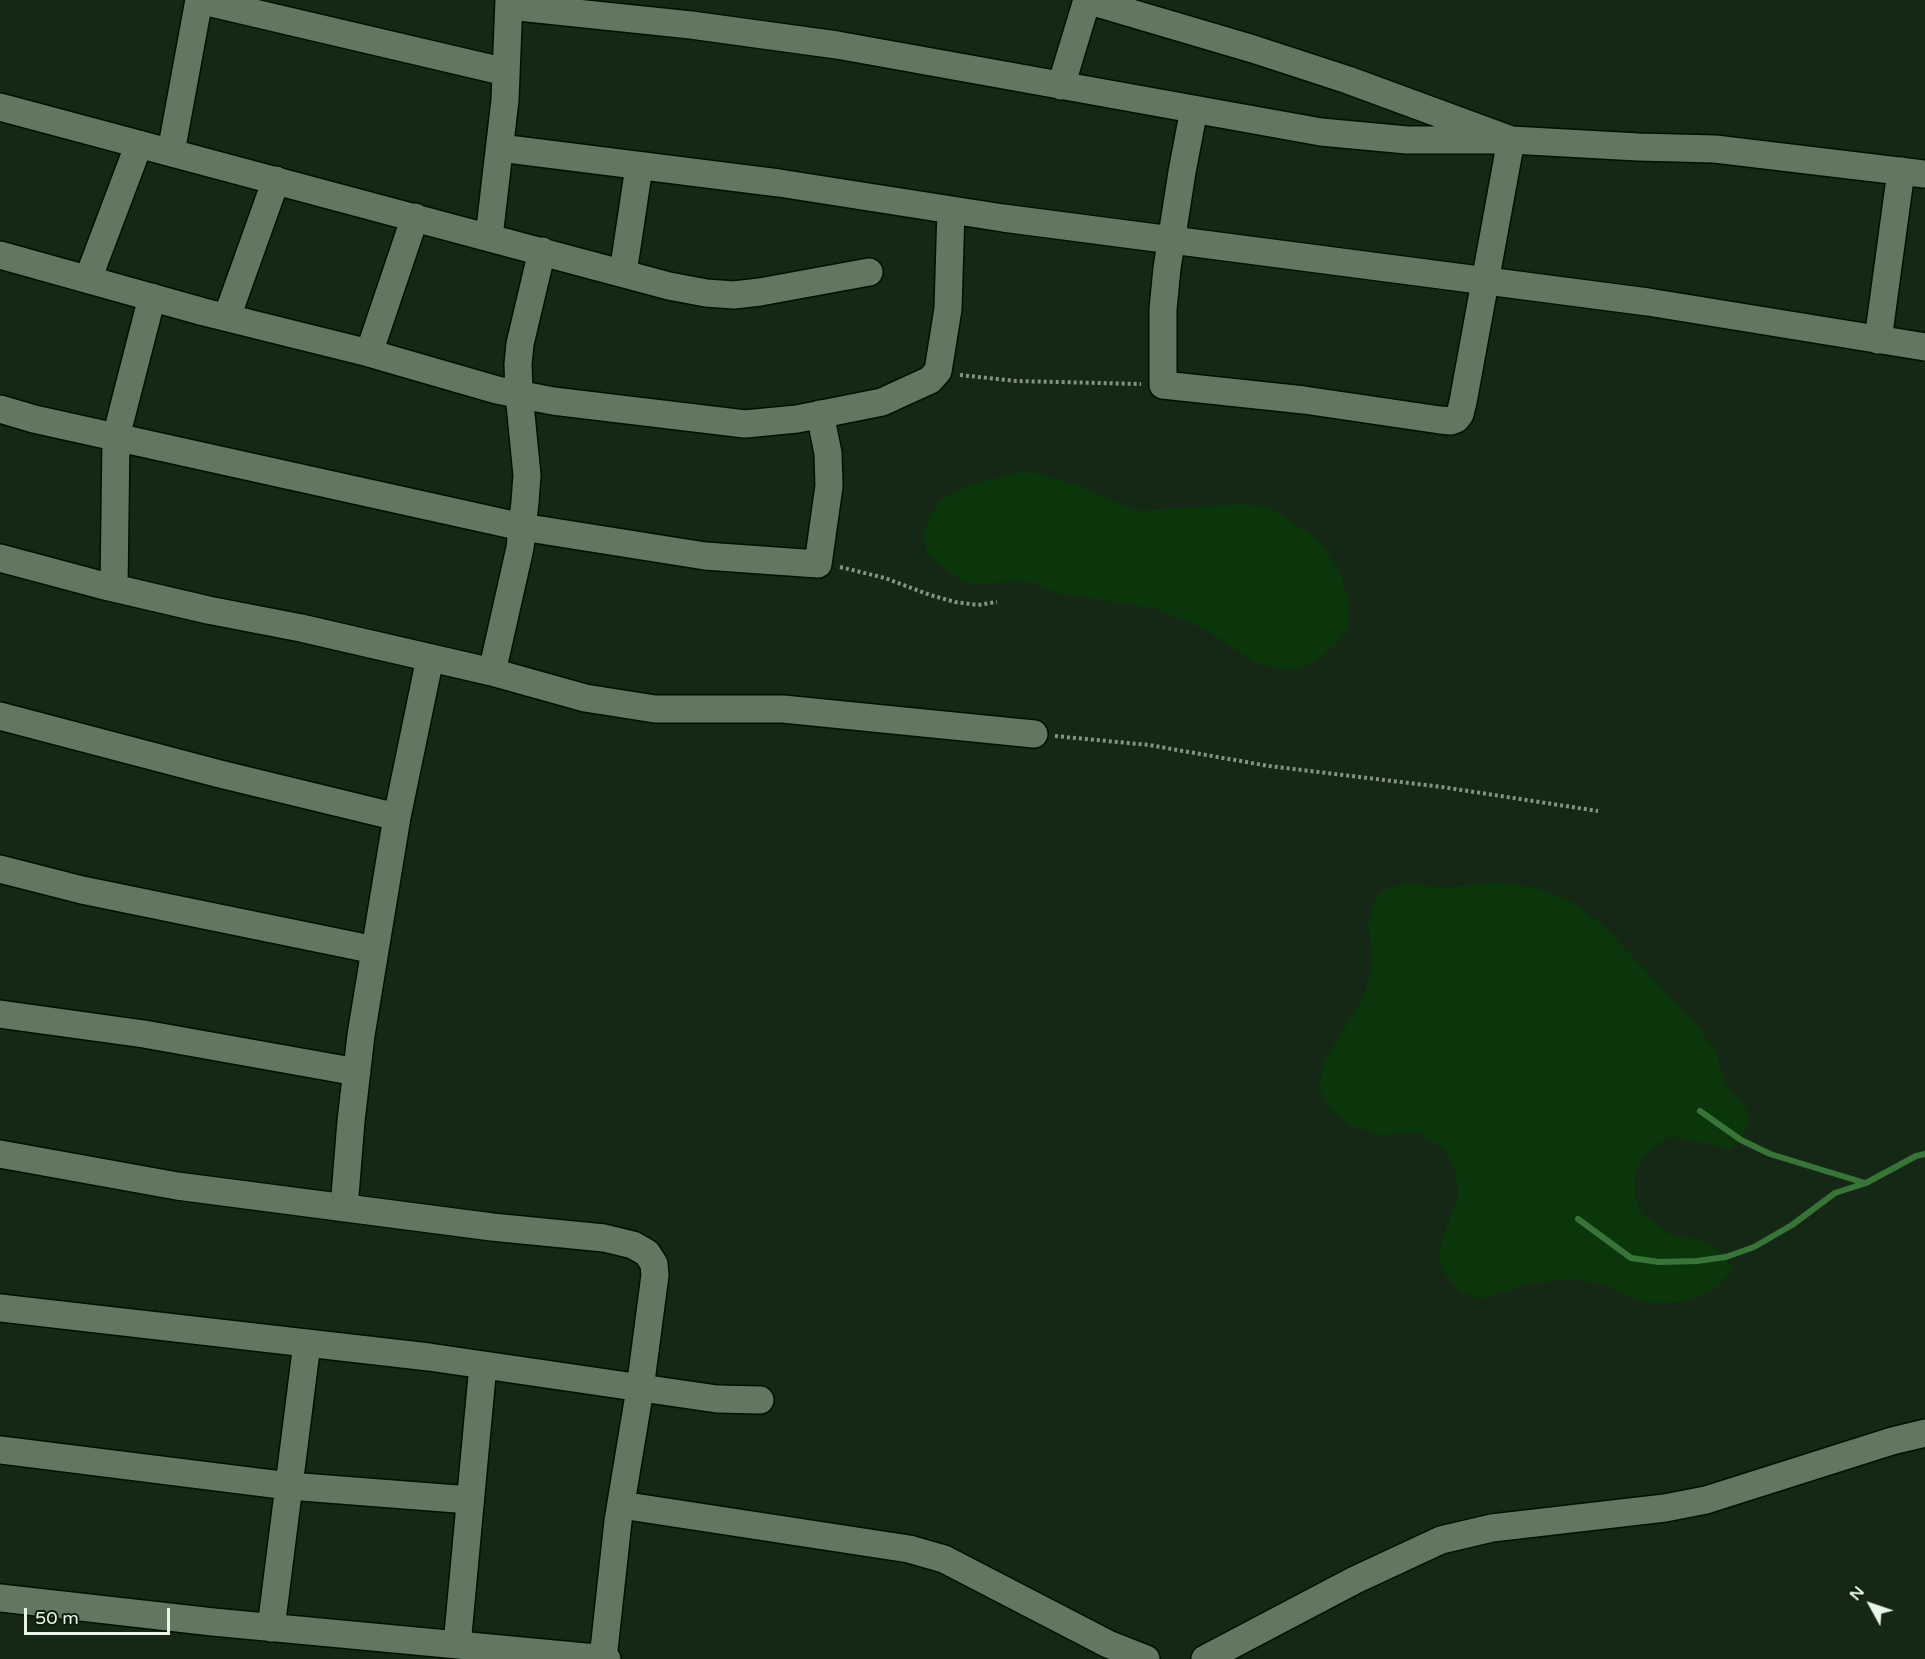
<!DOCTYPE html>
<style>
body{margin:0}
#map{position:relative;width:1925px;height:1659px;overflow:hidden;background:#152815;font-family:"Varela Round",sans-serif}
canvas{display:block}
.north{position:absolute;left:1841px;top:1575px;width:60px;height:60px;-webkit-text-stroke:4px #0c1e0c;paint-order:stroke;rotate:310deg;font-size:16px;font-weight:700;line-height:24px;text-align:center;color:#e8f4e7}
.north::after{content:'';display:block;margin:auto;width:21px;height:27px;background:#e8f4e7;clip-path:polygon(50% 0,100% 100%,50% 72%,0 100%)}
.scale{position:absolute;left:24px;top:1608px;width:146px;height:27px;box-sizing:border-box;border:3px solid #e8f4e7;border-top:0;padding-left:8px;font-size:18px;line-height:21px;white-space:nowrap;color:#e8f4e7;-webkit-text-stroke:4px #0c1e0c;paint-order:stroke}
</style>
<div id="map">
<canvas width="1925" height="1659"></canvas>
<div class="north">N</div>
<div class="scale">50 m</div>
</div>
<script>
const ctx = document.querySelector('canvas').getContext('2d');
ctx.lineJoin = 'round';
function paint(path, color) {
  ctx.fillStyle = color;
  ctx.fill(path, 'evenodd');
}
function shape(rows) {
  const path = new Path2D();
  for (const r of rows) {
    path.moveTo(r[0], r[1]);
    for (let i = 2; i < r.length; i += 2) path.lineTo(r[i], r[i + 1]);
  }
  return path;
}
function strokePath(path, color, width, dash) {
  ctx.strokeStyle = color;
  ctx.lineWidth = width;
  ctx.lineCap = dash ? 'butt' : 'round';
  ctx.setLineDash(dash || []);
  ctx.stroke(path);
}
paint(shape([
 [1026,471,1046,476,1079,486,1137,511,1243,504,1272,509,1315,537,1329,555,1341,576,1349,601,1348,627,1336,645,1317,660,1297,670,1282,669,1258,664,1209,632,1187,621,1157,609,1057,593,1039,585,1015,580,979,585,961,581,943,567,927,553,924,535,930,516,941,500,952,493,977,483],
 [1497,882,1537,888,1567,899,1604,926,1698,1027,1716,1052,1726,1086,1747,1109,1748,1126,1731,1149,1670,1136,1648,1152,1634,1173,1635,1197,1642,1214,1671,1235,1699,1239,1716,1248,1733,1269,1715,1290,1683,1302,1647,1303,1630,1297,1603,1284,1570,1279,1528,1284,1481,1299,1462,1292,1445,1275,1438,1256,1445,1231,1458,1199,1456,1172,1443,1148,1417,1132,1382,1135,1349,1125,1330,1109,1319,1087,1324,1062,1363,998,1371,973,1372,949,1368,927,1374,903,1383,890,1408,883,1441,888]
]), '#0b360c');
strokePath(shape([
 [1700,1111,1741,1140,1770,1154,1865,1183],
 [1578,1219,1631,1258,1659,1262,1697,1261,1726,1257,1754,1247,1792,1225,1835,1193,1866,1183,1916,1156,1925,1154]
]), '#387437', 6);
const minor = shape([
 [199,0,506,72],
 [1087,0,1253,49,1348,80,1511,140,1638,147,1715,149,1925,174],
 [509,6,691,25,837,45,1321,132,1407,140,1511,140,1463,402,1460,414,1456,419,1451,421,1440,420,1304,400,1163,385,1163,309,1167,268,1182,172,1194,109],
 [1061,86,1087,0],
 [0,107,669,286,706,293,734,295,760,292,869,272],
 [500,148,779,183,1003,218,1648,302,1925,347],
 [171,152,199,0],
 [489,237,505,100,509,0],
 [0,255,204,312,369,353,497,390,553,401,745,424,797,419,882,402,930,380,938,371,948,309,951,210],
 [623,273,639,167],
 [88,279,139,144],
 [227,317,276,180],
 [1878,340,1901,171],
 [369,353,415,217],
 [0,409,34,419,522,527,705,556,818,564,829,486,828,453,820,414],
 [0,558,101,585,208,610,301,628,492,672,585,698,655,709,783,709,1034,734],
 [114,588,116,437,152,297],
 [492,672,520,548,525,502,527,475,519,394,518,364,520,344,542,251],
 [0,716,220,774,397,817],
 [0,869,82,890,375,950],
 [0,1014,144,1034,357,1072],
 [0,1154,177,1186,492,1227,604,1238,633,1245,647,1253,654,1264,655,1275,640,1389,618,1521,603,1659],
 [344,1208,351,1121,361,1035,397,817,430,658],
 [0,1308,429,1357,717,1399,760,1400],
 [0,1450,289,1486,470,1500],
 [621,1505,909,1549,944,1559,1108,1644,1146,1659],
 [0,1598,213,1622,607,1659],
 [271,1628,307,1343],
 [457,1645,483,1365],
 [1205,1659,1355,1580,1441,1540,1492,1528,1665,1508,1706,1500,1892,1441,1925,1433]
]);
strokePath(minor, '#021002', 30);
strokePath(shape([
 [960,375,1016,381,1141,384],
 [840,567,885,578,930,595,955,602,978,605,997,602],
 [1055,736,1149,745,1269,766,1442,787,1598,811]
]), '#849383', 4, [3, 3]);
strokePath(minor, '#617760', 27);
</script>
